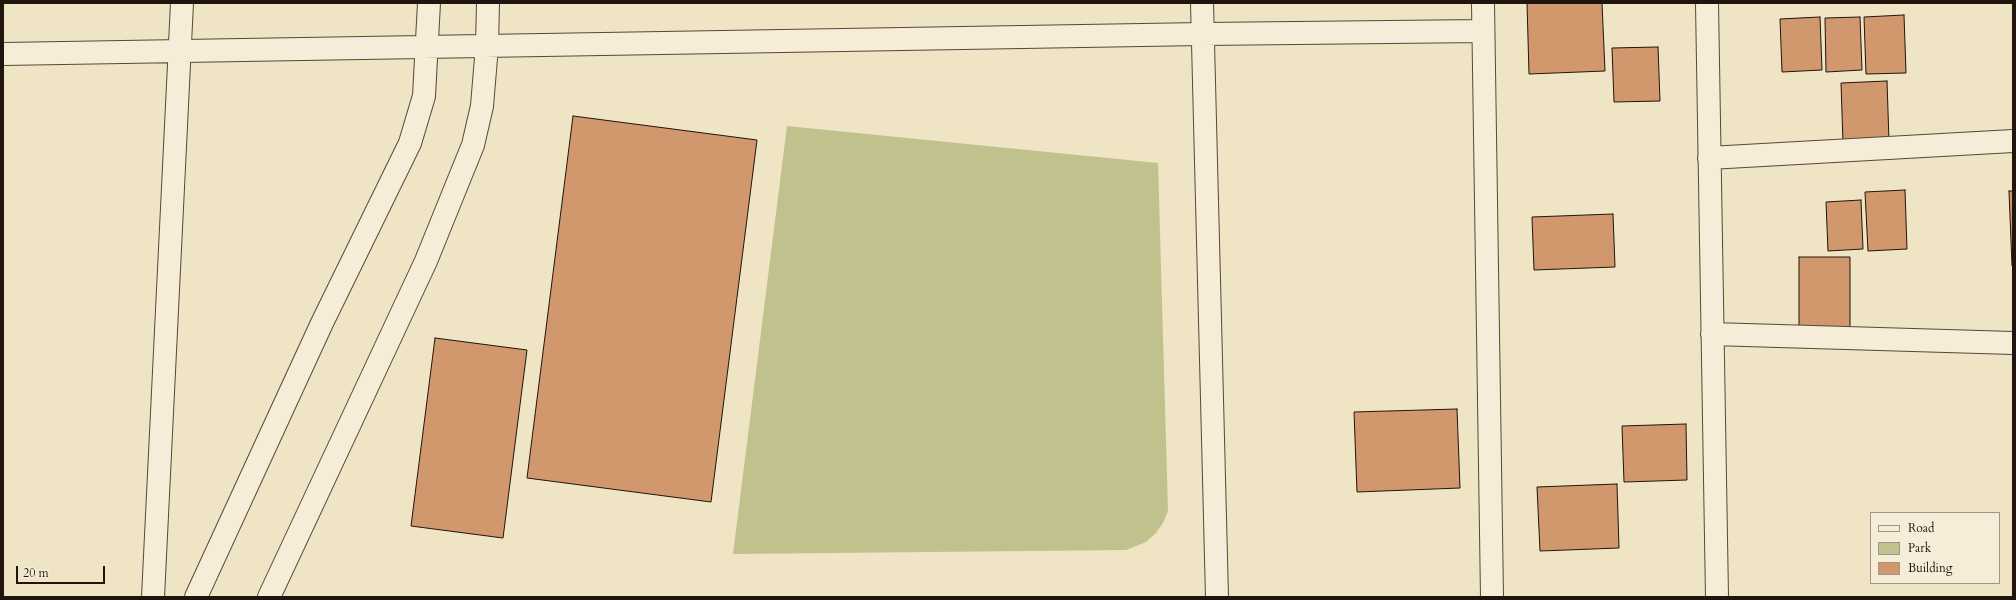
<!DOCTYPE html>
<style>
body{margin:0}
#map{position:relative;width:2016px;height:600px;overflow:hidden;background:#efe4c3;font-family:Cardo,serif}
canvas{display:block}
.frame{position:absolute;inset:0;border:4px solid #20140f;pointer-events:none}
.legend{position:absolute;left:1870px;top:512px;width:130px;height:72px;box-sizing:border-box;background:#f5edd8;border:1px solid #a09688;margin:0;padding:5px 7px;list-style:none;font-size:12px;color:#20140f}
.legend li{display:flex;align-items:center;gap:8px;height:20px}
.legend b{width:20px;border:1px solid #a09688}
.scale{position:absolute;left:16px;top:566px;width:89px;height:18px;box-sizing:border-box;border:2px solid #20140f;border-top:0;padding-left:5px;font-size:12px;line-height:14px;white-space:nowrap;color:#20140f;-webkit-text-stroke:3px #f5edd8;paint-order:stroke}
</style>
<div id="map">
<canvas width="2016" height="600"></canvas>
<div class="frame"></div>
<ul class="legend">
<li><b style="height:5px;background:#f5edd8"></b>Road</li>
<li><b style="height:11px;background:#c1c18e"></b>Park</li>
<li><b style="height:11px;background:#d1976d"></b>Building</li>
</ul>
<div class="scale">20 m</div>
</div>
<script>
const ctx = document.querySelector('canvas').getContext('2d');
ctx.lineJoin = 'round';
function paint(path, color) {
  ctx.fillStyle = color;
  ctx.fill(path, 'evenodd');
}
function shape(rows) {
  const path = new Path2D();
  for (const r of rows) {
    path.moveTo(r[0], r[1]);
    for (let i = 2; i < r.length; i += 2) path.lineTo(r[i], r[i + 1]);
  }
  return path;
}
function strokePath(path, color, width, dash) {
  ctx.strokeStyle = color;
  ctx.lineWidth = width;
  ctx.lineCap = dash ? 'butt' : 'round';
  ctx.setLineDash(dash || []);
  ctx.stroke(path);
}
paint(shape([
 [787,126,1158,163,1168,511,1163,523,1156,533,1146,542,1126,550,733,554]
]), '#c1c18e');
const building = shape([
 [1527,3,1602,3,1605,71,1529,74,1527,3],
 [1904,15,1906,73,1866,74,1864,17,1904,15],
 [1820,17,1822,70,1782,72,1780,19,1820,17],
 [1860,17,1862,70,1826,72,1825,18,1860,17],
 [1658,47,1660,101,1614,102,1612,48,1658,47],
 [1887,81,1889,141,1843,143,1841,83,1887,81],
 [573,116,757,140,711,502,527,478,573,116],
 [1905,190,1907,249,1868,251,1865,192,1905,190],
 [2009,191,2013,191,2013,266,2012,266,2009,191],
 [1861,200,1863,249,1828,251,1826,202,1861,200],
 [1613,214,1615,267,1534,270,1532,217,1613,214],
 [1799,257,1850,257,1850,332,1799,333,1799,257],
 [435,338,527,350,503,538,411,526,435,338],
 [1457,409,1460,488,1357,492,1354,412,1457,409],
 [1686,424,1687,480,1624,482,1622,426,1686,424],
 [1617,484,1619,548,1540,551,1537,487,1617,484]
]);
paint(building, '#d1976d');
strokePath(building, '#20140f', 1);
const minor = shape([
 [1202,3,1217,597],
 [1483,3,1492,597],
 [1707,3,1717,597],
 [3,54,1202,34,1483,31],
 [1709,158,2013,141],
 [1712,334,2013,343],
 [153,597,182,3],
 [196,597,322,323,410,143,424,96,429,3],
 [269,597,426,261,473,145,482,106,487,46,488,3]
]);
strokePath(minor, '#54483c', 24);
strokePath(minor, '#f5edd8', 22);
</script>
